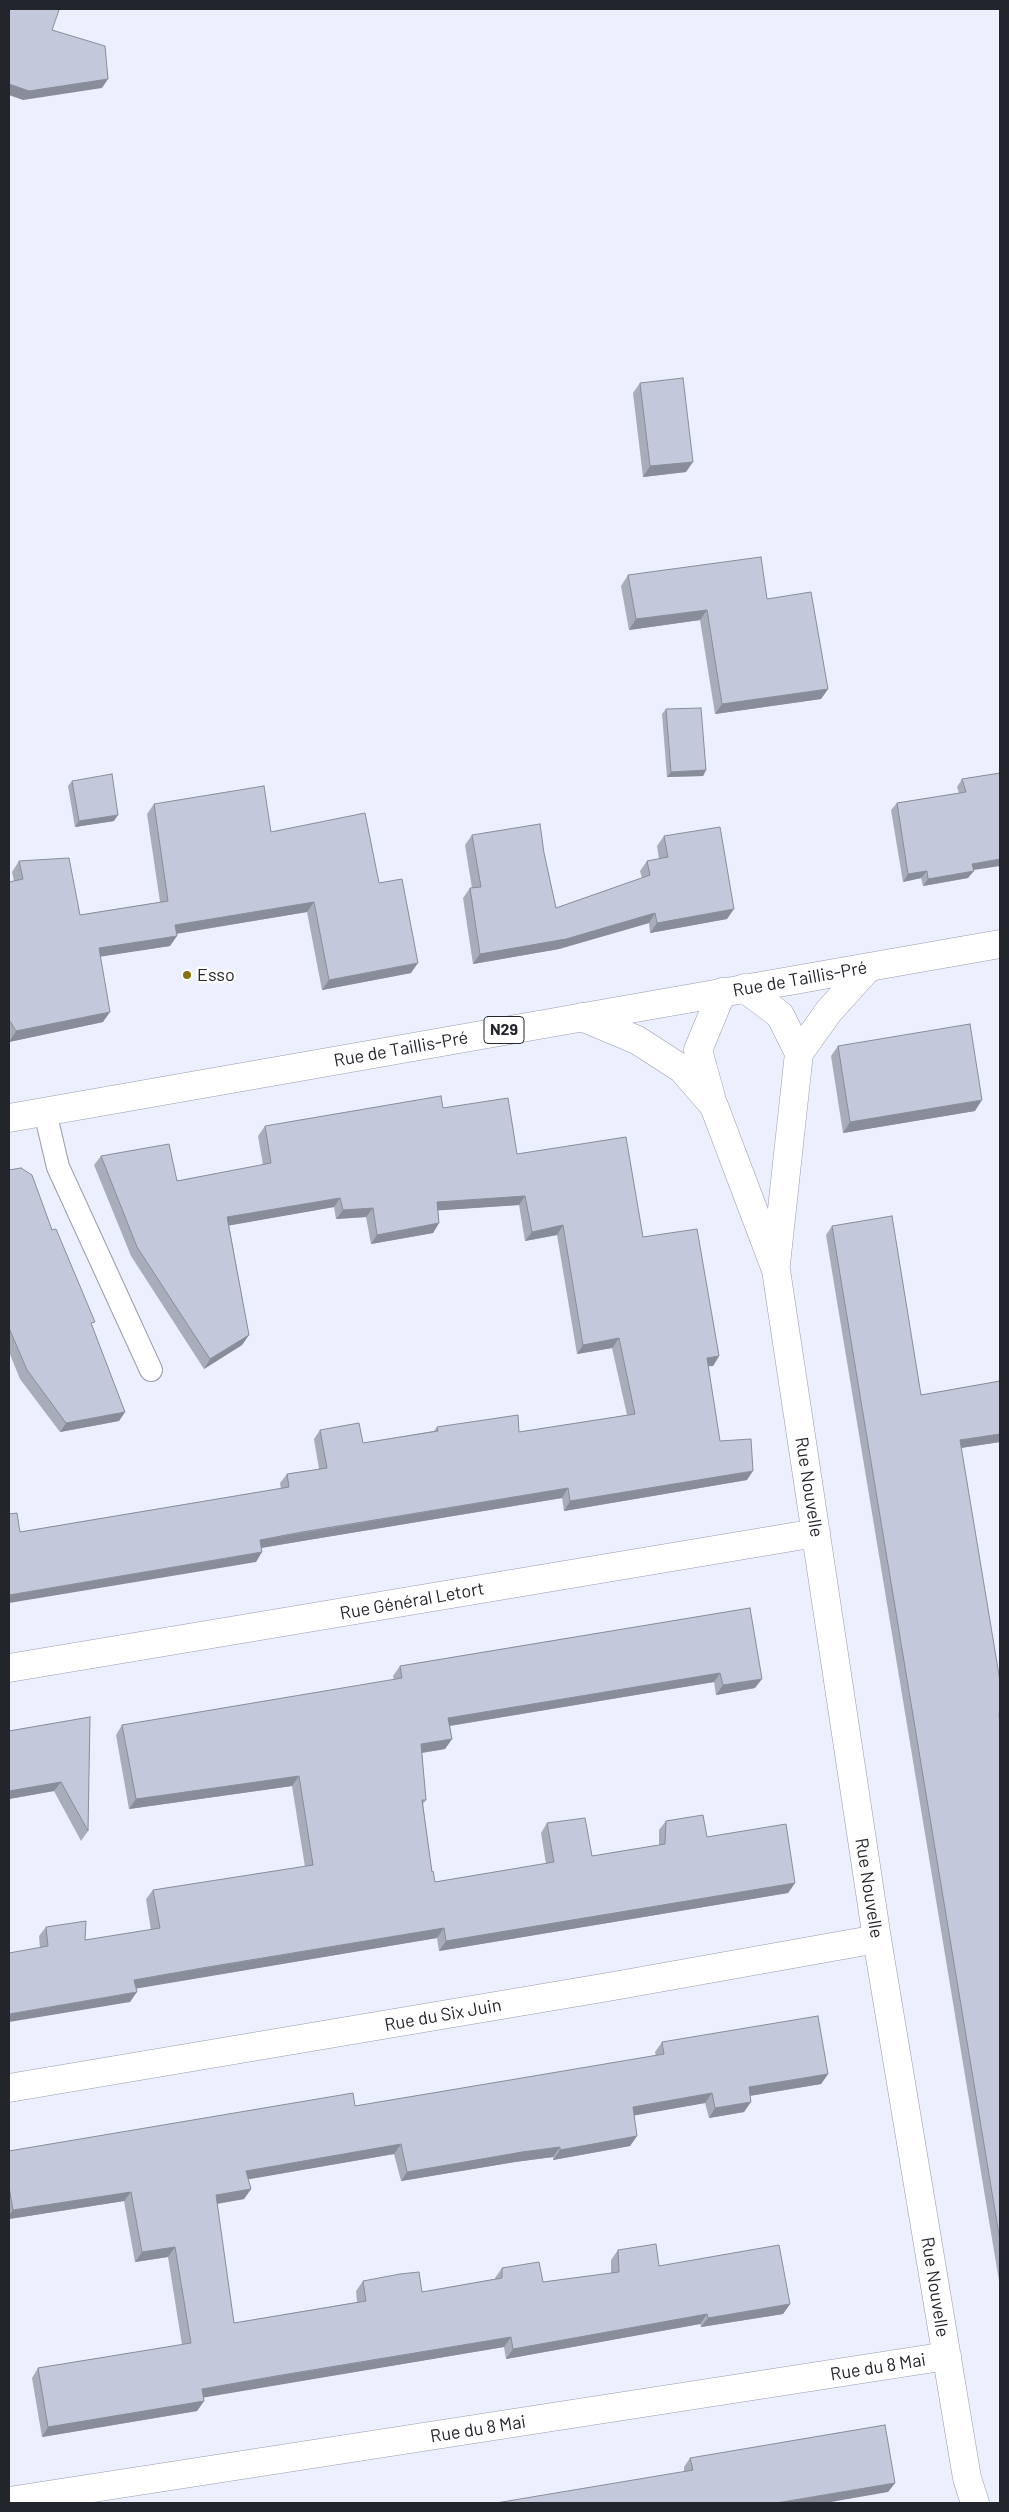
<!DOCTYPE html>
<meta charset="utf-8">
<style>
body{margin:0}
#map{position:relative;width:1009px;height:2512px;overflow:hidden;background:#ebeffe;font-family:Barlow,sans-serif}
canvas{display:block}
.frame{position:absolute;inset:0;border:10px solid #23252c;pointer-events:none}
</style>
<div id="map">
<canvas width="1009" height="2512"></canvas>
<div class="frame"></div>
</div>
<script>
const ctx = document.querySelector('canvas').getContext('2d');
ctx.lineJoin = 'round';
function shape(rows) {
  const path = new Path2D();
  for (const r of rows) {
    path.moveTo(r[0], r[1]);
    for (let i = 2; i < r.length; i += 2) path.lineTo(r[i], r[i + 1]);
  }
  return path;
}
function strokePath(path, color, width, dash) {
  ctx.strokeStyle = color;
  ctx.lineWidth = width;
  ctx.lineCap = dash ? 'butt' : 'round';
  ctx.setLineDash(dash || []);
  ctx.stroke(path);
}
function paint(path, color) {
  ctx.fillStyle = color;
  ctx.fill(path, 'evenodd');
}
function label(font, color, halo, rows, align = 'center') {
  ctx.font = font + ' Barlow,sans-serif';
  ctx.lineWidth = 5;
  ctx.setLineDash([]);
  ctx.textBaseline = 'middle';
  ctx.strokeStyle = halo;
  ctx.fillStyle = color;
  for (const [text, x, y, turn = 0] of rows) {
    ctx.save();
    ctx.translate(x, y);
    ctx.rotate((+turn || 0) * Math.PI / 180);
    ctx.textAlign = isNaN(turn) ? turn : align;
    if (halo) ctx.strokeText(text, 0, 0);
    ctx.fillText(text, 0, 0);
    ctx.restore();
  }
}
const service = shape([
 [45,1112,58,1167,151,1370]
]);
const minor = shape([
 [744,988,780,1015,799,1053],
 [582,1017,637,1040,682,1069,714,1106,776,1270,877,1939,967,2478,975,2503],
 [711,1097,698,1050,722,992],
 [776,1264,799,1053,829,1011,868,968],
 [9,1668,816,1533],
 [9,2088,608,1987,877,1939],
 [9,2501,947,2356]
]);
const primary = shape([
 [9,1118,1000,944]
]);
strokePath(service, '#979cad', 24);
strokePath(minor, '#979cad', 29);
strokePath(primary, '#979cad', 29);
strokePath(service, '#fff', 22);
strokePath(minor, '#fff', 28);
strokePath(primary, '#fff', 28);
paint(shape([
 [640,383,686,472,643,477,633,393],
 [628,575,767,599,828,689,821,699,715,714,700,620,629,630,621,586],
 [666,709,706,770,703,776,667,777,662,714],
 [1000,773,973,870,968,878,923,886,921,878,903,882,891,810,897,803,959,793,957,787,962,779],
 [72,781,114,821,75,827,68,786],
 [154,804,271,832,379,883,411,973,322,990,307,912,176,934,170,946,100,956,103,1022,9,1042,9,882,14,881,12,872,19,861,80,915,160,902,147,814],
 [472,835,544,853,556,908,642,878,640,871,647,861,659,859,657,846,664,836,727,919,650,933,649,923,559,949,473,964,463,898,470,888,472,888,465,845],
 [838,1046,975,1111,843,1133,831,1056],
 [443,1108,517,1154,643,1237,719,1356,713,1366,708,1366,720,1441,747,1480,564,1511,562,1498,296,1542,262,1548,256,1562,20,1532,281,1489,280,1483,287,1474,319,1469,314,1439,320,1430,363,1443,434,1431,437,1427,519,1432,627,1415,612,1348,577,1354,557,1235,525,1241,519,1205,438,1210,439,1223,433,1233,371,1244,366,1217,336,1219,334,1207,229,1225,249,1335,242,1345,204,1369,131,1256,94,1165,101,1156,177,1181,263,1165,258,1136,265,1126],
 [9,1170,52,1230,92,1326,125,1412,119,1421,60,1432,20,1379,9,1352],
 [832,1226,921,1395,1000,1381,1000,1442,961,1448,1000,1726,1000,2287,826,1235],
 [750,1608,755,1688,716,1695,714,1682,450,1726,452,1739,445,1749,422,1753,426,1800,423,1804,432,1872,435,1882,546,1864,541,1833,547,1823,592,1856,659,1845,659,1830,666,1821,707,1837,795,1883,788,1893,439,1951,437,1938,136,1988,130,2002,40,1948,39,1936,46,1927,85,1940,151,1930,146,1899,153,1890,305,1867,292,1786,129,1809,116,1735,122,1725,394,1680,393,1676,400,1666],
 [90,1717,88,1831,81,1841,54,1791,9,1799,9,1731],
 [662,2042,828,2074,821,2084,750,2096,744,2112,709,2118,705,2103,634,2115,637,2136,630,2146,553,2160,553,2157,515,2162,401,2181,394,2154,248,2179,251,2189,244,2199,217,2204,234,2323,357,2302,356,2291,363,2281,422,2292,495,2279,495,2278,502,2268,543,2282,611,2273,611,2260,618,2250,659,2266,790,2304,783,2314,701,2327,700,2324,506,2359,504,2347,269,2386,203,2397,204,2401,197,2411,42,2437,32,2378,38,2368,182,2345,168,2257,135,2262,124,2201,9,2219,9,2151,355,2106,656,2056,655,2052],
 [690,2458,895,2483,888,2492,684,2472,684,2467]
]), '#a8adbb');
paint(shape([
 [108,79,102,88,23,100,9,95,9,84],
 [693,462,686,472,643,477,650,466],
 [707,610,700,620,629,630,636,619],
 [828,689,821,699,715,714,722,704],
 [706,770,703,776,667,777,671,772],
 [118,815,114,821,75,827,79,821],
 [1000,859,1000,866,967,871,972,864],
 [927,871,921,878,903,882,908,874],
 [974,871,968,878,923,886,928,879],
 [314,902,307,912,168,935,175,925],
 [734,909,727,919,650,933,657,923],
 [655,913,649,923,559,949,473,964,480,954],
 [177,936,170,946,92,958,99,948],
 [418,963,411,973,322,990,329,980],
 [110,1012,103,1022,9,1042,16,1031],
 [982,1100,975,1111,843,1133,850,1122],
 [525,1196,519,1205,430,1211,437,1202],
 [340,1198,334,1207,221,1227,227,1217],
 [373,1208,366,1217,336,1219,343,1210],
 [439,1223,433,1233,371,1244,377,1235],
 [563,1225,557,1235,525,1241,532,1232],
 [249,1335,242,1345,204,1369,210,1359],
 [619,1338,612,1348,577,1354,583,1345],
 [719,1356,713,1366,701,1367,707,1358],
 [125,1412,119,1421,60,1432,66,1423],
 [1000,1434,1000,1442,954,1449,960,1440],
 [753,1471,747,1480,564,1511,570,1501],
 [568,1488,562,1498,254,1549,260,1540],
 [262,1552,256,1562,9,1603,9,1595],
 [720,1673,714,1682,442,1727,448,1718],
 [762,1679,755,1688,716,1695,723,1685],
 [452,1739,445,1749,414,1754,421,1744],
 [299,1776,292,1786,129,1809,136,1799],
 [61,1782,54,1791,9,1799,9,1791],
 [795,1883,788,1893,439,1951,446,1941],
 [444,1928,437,1938,128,1990,134,1980],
 [137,1992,130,2002,9,2022,9,2014],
 [828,2074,821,2084,742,2097,749,2087],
 [712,2093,705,2103,626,2117,633,2107],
 [751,2102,744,2112,709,2118,715,2108],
 [637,2136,630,2146,553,2160,560,2150],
 [401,2144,394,2154,239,2181,246,2171],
 [560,2147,553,2157,515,2162,401,2181,407,2172,522,2152],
 [251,2189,244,2199,209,2205,216,2195],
 [131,2192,124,2201,9,2219,9,2215,13,2210],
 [175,2247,168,2257,135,2262,142,2252],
 [790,2304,783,2314,701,2327,708,2318],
 [707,2314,700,2324,506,2359,513,2349],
 [511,2337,504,2347,195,2399,202,2389],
 [204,2401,197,2411,42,2437,48,2427],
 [895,2483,888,2492,825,2503,776,2503]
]), '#888d99');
const building = shape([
 [9,9,56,9,59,10,52,30,105,46,108,79,29,91,9,84,9,9],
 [683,378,693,462,650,466,640,383,683,378],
 [761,557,767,599,811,592,828,689,722,704,707,610,636,619,628,575,761,557],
 [701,708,706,770,671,772,666,709,701,708],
 [1000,773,1000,859,972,864,974,871,928,879,927,871,908,874,897,803,966,792,962,779,1000,773],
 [112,774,118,815,79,821,72,781,112,774],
 [264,786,271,832,365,813,379,883,402,879,418,963,329,980,314,902,175,925,177,936,99,948,110,1012,16,1031,10,1021,9,1021,9,882,23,879,19,861,69,858,80,915,168,901,154,804,264,786],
 [540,824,544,853,556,908,650,875,647,861,668,857,664,836,720,827,734,909,657,923,655,913,566,939,480,954,470,888,481,887,472,835,540,824],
 [970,1024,982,1100,850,1122,838,1046,970,1024],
 [441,1096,443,1108,508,1098,517,1154,626,1137,643,1237,697,1229,719,1356,707,1358,720,1441,751,1439,753,1471,570,1501,568,1488,302,1532,260,1540,262,1552,9,1595,9,1514,17,1513,20,1532,289,1487,287,1474,327,1468,320,1430,359,1423,363,1443,438,1431,437,1427,518,1415,519,1432,635,1414,619,1338,583,1345,563,1225,532,1232,525,1196,437,1202,439,1223,377,1235,373,1208,343,1210,340,1198,227,1217,249,1335,210,1359,137,1247,101,1156,169,1144,177,1181,271,1163,265,1126,441,1096],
 [21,1168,32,1175,52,1230,56,1229,95,1322,91,1323,125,1412,66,1423,27,1370,9,1328,9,1170,21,1168],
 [892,1216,921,1395,1000,1381,1000,1434,960,1440,1000,1681,1000,1713,999,1713,1000,1726,1000,2241,832,1226,892,1216],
 [750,1608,762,1679,723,1685,720,1673,448,1718,452,1739,421,1744,426,1800,422,1800,432,1872,433,1871,435,1882,554,1862,547,1823,585,1818,592,1856,665,1844,666,1821,703,1815,707,1837,786,1824,795,1883,446,1941,444,1928,208,1967,134,1980,137,1992,9,2014,9,1953,48,1946,46,1927,86,1921,85,1940,160,1928,153,1890,313,1865,299,1776,136,1799,122,1725,402,1678,400,1666,750,1608],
 [90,1717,88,1831,61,1782,9,1791,9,1731,90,1717],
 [818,2016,828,2074,749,2087,751,2102,715,2108,712,2093,633,2107,637,2136,560,2150,560,2147,522,2152,407,2172,401,2144,246,2171,251,2189,216,2195,234,2323,366,2301,363,2281,400,2274,419,2272,422,2292,502,2278,502,2268,539,2262,543,2282,619,2272,618,2250,656,2244,659,2266,779,2245,790,2304,708,2318,707,2314,513,2349,511,2337,276,2376,202,2389,204,2401,48,2427,38,2368,191,2343,175,2247,142,2252,131,2192,13,2210,9,2187,9,2151,353,2093,355,2106,510,2080,664,2054,662,2042,818,2016],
 [885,2425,895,2483,776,2503,496,2503,693,2470,690,2458,885,2425]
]);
paint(building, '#c3c9da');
strokePath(building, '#888d99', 1);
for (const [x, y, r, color] of [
 [187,975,5,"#887010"]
]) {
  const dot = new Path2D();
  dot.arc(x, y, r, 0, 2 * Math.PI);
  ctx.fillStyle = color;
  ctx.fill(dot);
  strokePath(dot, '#fff', 2);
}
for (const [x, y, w] of [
 [504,1030,40]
]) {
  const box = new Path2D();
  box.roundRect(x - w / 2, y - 13.5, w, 27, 4);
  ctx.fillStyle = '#fff';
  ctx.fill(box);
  strokePath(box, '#23252c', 1);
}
label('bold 16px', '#23252c', null, [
 ["N29",504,1030]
]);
label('18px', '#23252c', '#fff', [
 ["Esso",197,975]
], 'left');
label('18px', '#23252c', '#fff', [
 ["Rue de Taillis-Pré",800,979,-10],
 ["Rue de Taillis-Pré",401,1049,-10],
 ["Rue Nouvelle",809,1487,81],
 ["Rue Général Letort",412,1601,-10],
 ["Rue Nouvelle",869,1888,81],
 ["Rue du Six Juin",443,2015,-10],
 ["Rue Nouvelle",935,2287,81],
 ["Rue du 8 Mai",878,2367,-9],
 ["Rue du 8 Mai",478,2429,-9]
]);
</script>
